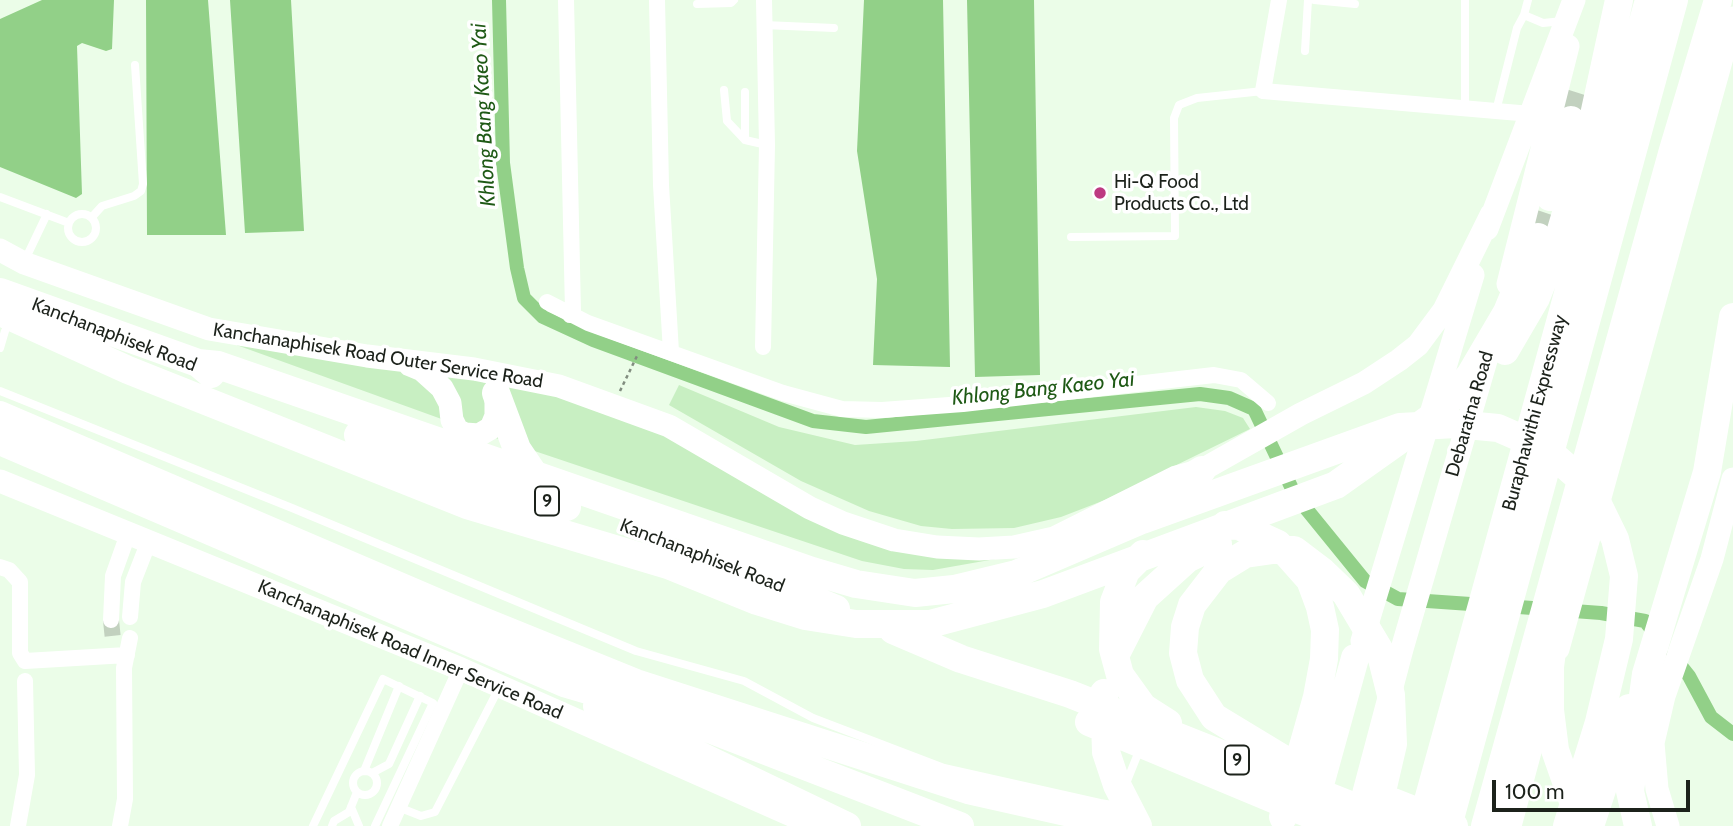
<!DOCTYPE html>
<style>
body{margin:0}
#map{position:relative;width:1733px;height:826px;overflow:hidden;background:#ebfde8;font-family:Cabin,sans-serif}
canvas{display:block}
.scale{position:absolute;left:1492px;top:780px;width:198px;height:32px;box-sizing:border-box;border:4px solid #1c221b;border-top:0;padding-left:9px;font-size:21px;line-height:24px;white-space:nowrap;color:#1c221b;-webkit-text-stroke:5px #fff;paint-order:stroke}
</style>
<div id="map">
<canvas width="1733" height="826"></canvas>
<div class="scale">100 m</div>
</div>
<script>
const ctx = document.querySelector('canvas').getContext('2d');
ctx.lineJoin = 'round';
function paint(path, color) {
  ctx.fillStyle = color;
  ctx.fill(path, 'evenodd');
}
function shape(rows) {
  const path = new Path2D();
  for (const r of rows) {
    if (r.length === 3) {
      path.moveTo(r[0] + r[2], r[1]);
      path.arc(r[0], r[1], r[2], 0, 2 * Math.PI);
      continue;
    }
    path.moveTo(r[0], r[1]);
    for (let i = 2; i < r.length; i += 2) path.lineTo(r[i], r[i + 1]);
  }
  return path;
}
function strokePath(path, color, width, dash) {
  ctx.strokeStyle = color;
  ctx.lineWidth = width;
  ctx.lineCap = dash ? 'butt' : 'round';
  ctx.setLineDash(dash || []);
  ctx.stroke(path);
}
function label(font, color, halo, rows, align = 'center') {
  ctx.font = font + ' Cabin,sans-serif';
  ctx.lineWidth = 7;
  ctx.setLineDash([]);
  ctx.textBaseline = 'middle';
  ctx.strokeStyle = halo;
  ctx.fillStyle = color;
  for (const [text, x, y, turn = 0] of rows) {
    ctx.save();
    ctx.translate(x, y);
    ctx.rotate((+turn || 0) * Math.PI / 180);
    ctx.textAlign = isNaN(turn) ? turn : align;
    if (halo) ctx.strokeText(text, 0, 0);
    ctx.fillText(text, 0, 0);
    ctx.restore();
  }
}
paint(shape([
 [26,269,243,331,587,389,840,516,1001,558,933,570,904,569,862,561,472,430],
 [679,385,779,427,855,445,916,441,1196,407,1225,411,1243,418,1250,429,1105,500,1061,517,1014,528,952,529,921,526,869,511,801,481,669,405]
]), '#c8efc2');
paint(shape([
 [42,0,114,0,112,49,106,51,82,43,77,46,82,194,76,198,0,167,0,19],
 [146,0,208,0,226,235,147,235],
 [230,0,291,0,304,231,245,233],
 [864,0,943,0,950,367,873,365,877,279,857,151],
 [967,0,1034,0,1040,375,975,377]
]), '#92d088');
strokePath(shape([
 [499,0,503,163,517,268,524,298,543,317,593,340,813,421,866,427,1200,394,1229,398,1254,409,1295,495,1365,581,1398,599,1485,605],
 [1505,606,1601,613,1645,621,1658,637],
 [1673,656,1689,676,1711,717,1733,734]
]), '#92d088', 14);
strokePath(shape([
 [111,620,113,640]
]), '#c2d1bf', 16, [16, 8]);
strokePath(shape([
 [1571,120,1580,91],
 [1538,237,1546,213]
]), '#c2d1bf', 28, [28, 14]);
strokePath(shape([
 [620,391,637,356]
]), '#818d7f', 2.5, [3.5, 3.5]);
strokePath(shape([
 [1314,0,1355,4],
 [1465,0,1465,108],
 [1528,0,1524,15,1543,23,1563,21],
 [697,4,731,3,734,0],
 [764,25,834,28],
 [1305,51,1308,0],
 [724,90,727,121,745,140,767,145],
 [1496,111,1517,28,1524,15],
 [745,140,745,92],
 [0,197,69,223],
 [82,228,14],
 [92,217,102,206,134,196,141,191,143,184,135,65],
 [1071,237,1175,236,1174,118,1179,105,1197,98,1263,91],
 [25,260,47,214],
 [0,348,5,331],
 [0,391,292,508,636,651,744,681,813,718,944,768,1100,803,1112,805,1118,801],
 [364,771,399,686],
 [365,783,12],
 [372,773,389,764,420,696],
 [1125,786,1137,756],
 [351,807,359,826],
 [398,807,421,816,435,812,499,688],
 [313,826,383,679,433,703,375,826],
 [332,826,334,821,349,812,357,792]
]), '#fff', 8);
strokePath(shape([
 [566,0,573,311,570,315],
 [657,0,661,185,671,352],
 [1279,0,1263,91,1531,114],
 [547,302,588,323,783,393,842,409,882,410,963,404,1214,375,1241,380,1268,403],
 [763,347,767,145,764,0],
 [0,567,9,570,20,582,20,653,25,661,127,655],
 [130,617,133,582,149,541],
 [111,620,113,576,128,534],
 [18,826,27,775,25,681],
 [120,826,125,799,124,668,130,638],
 [390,826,461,669]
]), '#fff', 16);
strokePath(shape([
 [1487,229,1574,0],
 [0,250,24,263,209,329,367,356,474,369,559,386,669,426,810,508,843,523,894,540,937,547,979,549,1014,547,1054,538,1176,477,1202,470,1301,414,1364,383,1399,360,1418,345,1444,310,1491,215],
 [1508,284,1568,46],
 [410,365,422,370,442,388,450,403,452,420,457,430,465,434,479,435,491,428,496,416,496,396],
 [0,481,461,669,816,826],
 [1362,641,1473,275],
 [1558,649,1733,18],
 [1355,826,1402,649,1487,357],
 [1510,826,1545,696],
 [1668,826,1657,789,1653,743,1664,696,1712,559,1733,479]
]), '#fff', 23);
strokePath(shape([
 [1550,197,1571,120],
 [0,292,198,363,211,374],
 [0,312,128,370,467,505,668,565,757,601,805,616,856,624,930,624,1043,594,1336,485,1439,412,1470,375,1507,312,1538,237],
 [1505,351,1536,298,1556,247,1591,129,1619,0],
 [198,363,218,365,812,571,856,584,915,593,954,589,1016,574,1142,520,1400,427,1456,424,1498,428,1546,449,1577,476,1597,502,1615,539,1624,576,1619,639,1599,722,1567,826],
 [496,393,517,449,536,477],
 [0,415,446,606,636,683,968,790,1128,826],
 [358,435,459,474,567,507],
 [0,441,564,683,673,715,960,826],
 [1148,503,1202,470],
 [1225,525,1239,526,1278,544,1310,580,1320,607,1325,630,1324,659,1317,697,1283,817],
 [695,551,836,609],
 [1143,554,1126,571,1114,602,1113,649,1120,675,1143,707,1168,723],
 [1555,628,1550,667,1550,710,1555,750,1576,810],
 [893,630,961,659,1070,694,1403,826],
 [1116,654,1145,597,1187,559,1218,544],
 [1104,693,1106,752,1117,785,1138,826],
 [597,706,847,826],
 [1089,722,1338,826],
 [1290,763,1214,717,1190,680,1183,653,1185,627,1192,605,1219,570,1245,554,1273,550,1294,550,1323,572,1346,594,1380,651,1391,695,1393,744,1376,817],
 [1383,798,1454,826],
 [1313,810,1355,658],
 [1421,826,1649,0],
 [1448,826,1674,0],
 [1485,826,1673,150,1718,0],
 [1590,826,1629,708],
 [1638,826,1630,791,1646,674,1707,472,1733,317]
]), '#fff', 28);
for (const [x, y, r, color] of [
 [1100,193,7,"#bd3a81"]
]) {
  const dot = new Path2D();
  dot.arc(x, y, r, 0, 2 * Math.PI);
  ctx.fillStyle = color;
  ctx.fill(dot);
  strokePath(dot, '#fff', 2.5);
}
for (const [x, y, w] of [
 [547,501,24],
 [1237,760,24]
]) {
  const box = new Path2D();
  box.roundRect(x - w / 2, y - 14.5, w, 29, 5);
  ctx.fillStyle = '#fff';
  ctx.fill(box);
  strokePath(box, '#1c221b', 2);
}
label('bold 18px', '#1c221b', null, [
 ["9",547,501],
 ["9",1237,760]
]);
label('19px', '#1c221b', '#fff', [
 ["Hi-Q Food",1114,182],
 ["Products Co., Ltd",1114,204]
], 'left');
label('19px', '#1c221b', '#fff', [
 ["Kanchanaphisek Road",114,335,21],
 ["Kanchanaphisek Road Outer Service Road",378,356,9],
 ["Buraphawithi Expressway",1535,413,-75],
 ["Debaratna Road",1470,414,-74],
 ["Kanchanaphisek Road",702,556,21],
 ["Kanchanaphisek Road Inner Service Road",410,650,23]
]);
label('italic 21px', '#1f5a16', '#fff', [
 ["Khlong Bang Kaeo Yai",484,115,-93],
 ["Khlong Bang Kaeo Yai",1043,389,-6]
]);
</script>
